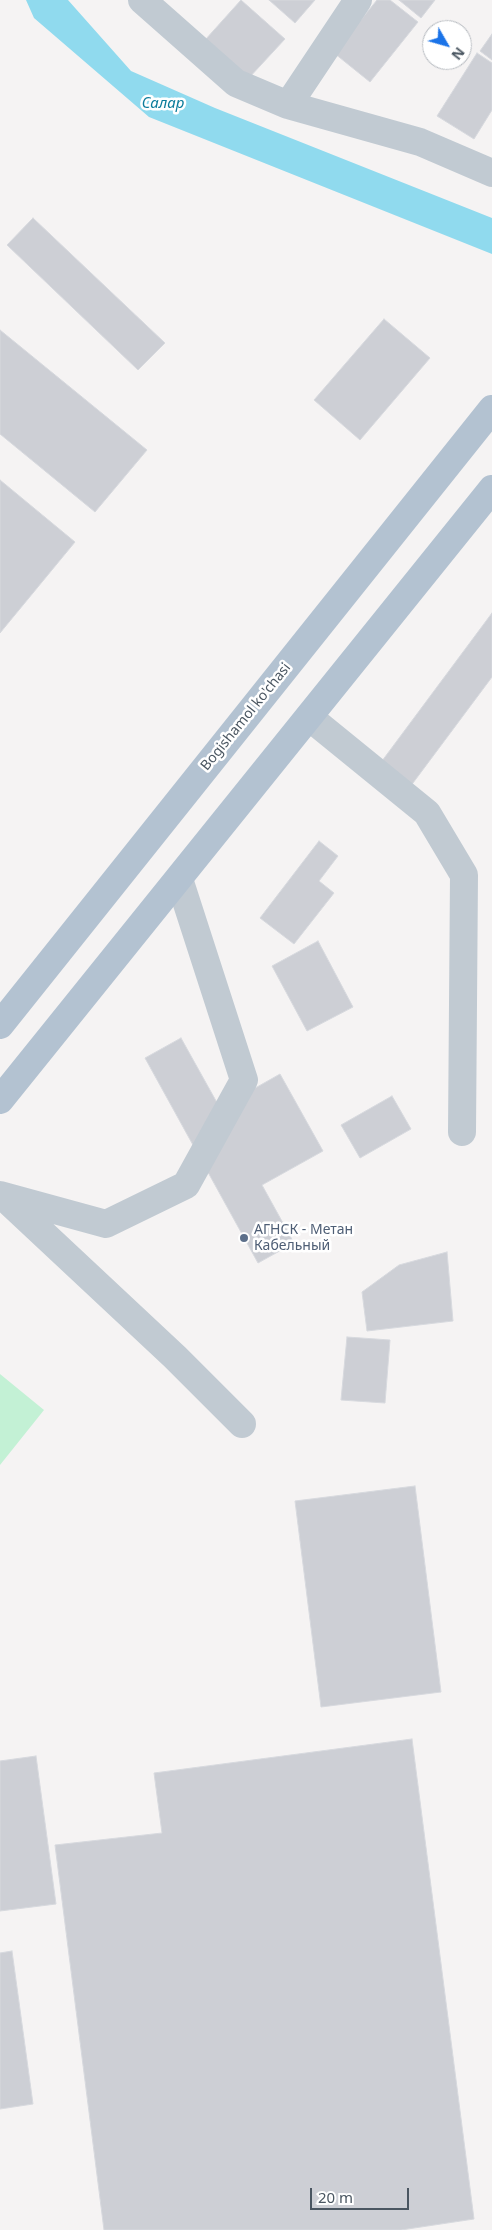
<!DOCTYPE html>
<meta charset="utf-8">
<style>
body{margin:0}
#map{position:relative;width:492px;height:2230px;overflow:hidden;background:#f5f3f3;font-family:"Noto Sans",sans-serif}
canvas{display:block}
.north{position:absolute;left:422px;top:20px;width:50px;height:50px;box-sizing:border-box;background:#fff;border:1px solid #b7bbc0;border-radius:50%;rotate:128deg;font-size:14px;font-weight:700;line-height:20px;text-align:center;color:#4a5661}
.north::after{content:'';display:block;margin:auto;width:18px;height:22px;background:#1a73e8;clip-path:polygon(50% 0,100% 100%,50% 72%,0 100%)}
.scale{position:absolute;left:310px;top:2188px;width:99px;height:22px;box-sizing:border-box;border:2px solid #4a5661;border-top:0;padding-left:6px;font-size:15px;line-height:18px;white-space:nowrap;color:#4a5661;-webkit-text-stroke:4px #fff;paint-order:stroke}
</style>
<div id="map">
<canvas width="492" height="2230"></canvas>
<div class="north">N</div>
<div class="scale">20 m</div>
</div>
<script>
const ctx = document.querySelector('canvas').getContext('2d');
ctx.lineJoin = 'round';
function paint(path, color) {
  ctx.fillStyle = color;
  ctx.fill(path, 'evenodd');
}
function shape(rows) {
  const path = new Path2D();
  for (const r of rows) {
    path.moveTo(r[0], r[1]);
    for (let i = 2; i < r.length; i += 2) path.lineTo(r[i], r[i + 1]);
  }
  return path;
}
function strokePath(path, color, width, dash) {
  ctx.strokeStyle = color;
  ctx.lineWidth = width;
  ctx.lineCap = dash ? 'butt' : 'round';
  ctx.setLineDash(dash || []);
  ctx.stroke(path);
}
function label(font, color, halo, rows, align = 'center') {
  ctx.font = font + ' "Noto Sans",sans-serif';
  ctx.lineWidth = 5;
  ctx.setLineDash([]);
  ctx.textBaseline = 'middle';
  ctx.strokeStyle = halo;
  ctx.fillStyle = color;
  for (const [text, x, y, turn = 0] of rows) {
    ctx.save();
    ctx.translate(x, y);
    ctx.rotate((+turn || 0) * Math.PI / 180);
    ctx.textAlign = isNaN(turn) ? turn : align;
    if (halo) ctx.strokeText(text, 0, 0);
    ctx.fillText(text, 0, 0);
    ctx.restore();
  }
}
paint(shape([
 [0,1374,44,1410,0,1465]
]), '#c3f1d5');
paint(shape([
 [26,0,68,0,131,71,215,108,492,218,492,254,149,117,34,18]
]), '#90daee');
const building = shape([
 [241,0,285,39,248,79,205,40,241,0],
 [269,0,315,0,295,23,269,0],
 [377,0,390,0,418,22,370,82,334,53,377,0],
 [399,0,435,0,421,18,399,0],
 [492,34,492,60,480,51,492,34],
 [477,53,492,63,492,110,474,139,437,116,477,53],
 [33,218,165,343,138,370,7,245,33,218],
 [384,319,430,358,360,440,314,400,384,319],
 [0,330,147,450,95,512,0,434,0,330],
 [0,480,75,542,0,633,0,480],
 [492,613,492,677,410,787,379,765,492,613],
 [319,841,338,856,319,881,334,893,294,944,260,918,319,841],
 [318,941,353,1007,307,1031,272,966,318,941],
 [181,1038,220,1108,280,1074,323,1151,262,1185,294,1243,258,1263,145,1058,181,1038],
 [392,1096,411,1129,360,1158,341,1125,392,1096],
 [447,1252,453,1321,367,1331,362,1292,399,1265,447,1252],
 [347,1337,390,1340,385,1403,341,1400,347,1337],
 [415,1486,441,1692,321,1707,295,1501,415,1486],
 [412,1739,474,2219,401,2230,104,2230,55,1845,162,1833,154,1773,412,1739],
 [36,1756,56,1904,0,1911,0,1761,36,1756],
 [12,1951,33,2104,0,2109,0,1953,12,1951]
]);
paint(building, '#cdcfd5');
strokePath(building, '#d7d9de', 1);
strokePath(shape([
 [142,0,236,83,288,105,420,142,492,173],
 [288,105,358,0],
 [309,717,427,813,464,875,462,1132],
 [0,1195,106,1224,186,1185,244,1080,179,879],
 [5,1198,175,1357,242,1424]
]), '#c1cad2', 28);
strokePath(shape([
 [0,1025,492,409],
 [0,1100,492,489]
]), '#b3c2d1', 28);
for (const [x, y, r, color] of [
 [244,1238,5,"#5c6f8a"]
]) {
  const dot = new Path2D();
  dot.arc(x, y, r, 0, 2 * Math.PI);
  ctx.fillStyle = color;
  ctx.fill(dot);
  strokePath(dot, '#fff', 2);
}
label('14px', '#4a5661', '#fff', [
 ["Bogishamol ko'chasi",246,717,-51]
]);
label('14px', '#4e5e75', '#fff', [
 ["АГНСК - Метан",254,1230],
 ["Кабельный",254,1246]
], 'left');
label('italic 15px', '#0c7c9b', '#fff', [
 ["Салар",163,104]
]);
</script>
